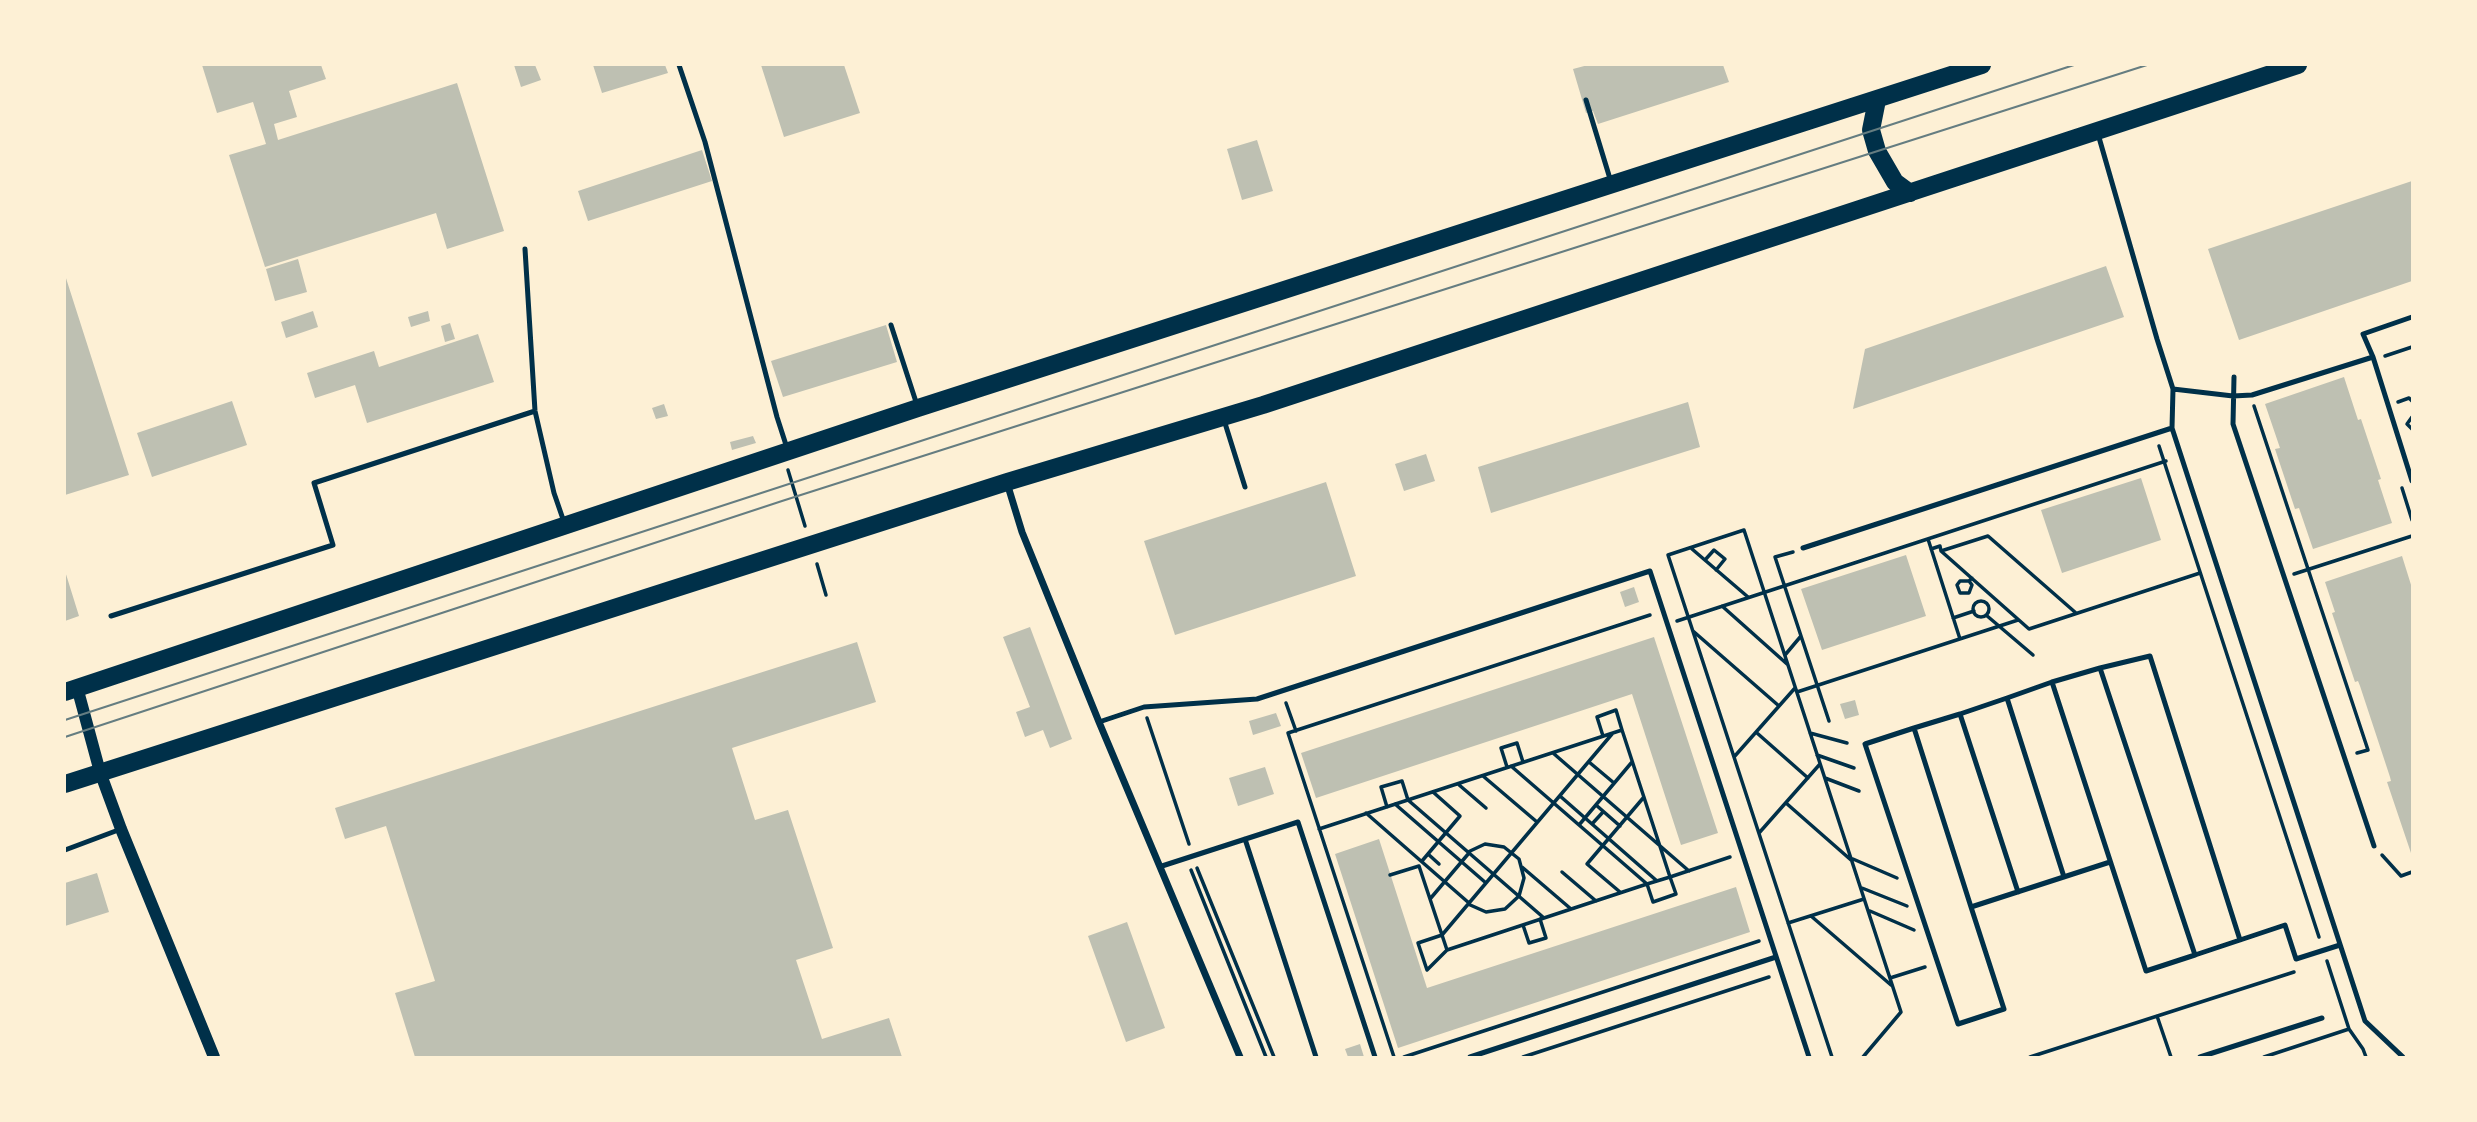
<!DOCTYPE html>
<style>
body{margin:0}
#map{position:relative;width:2477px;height:1122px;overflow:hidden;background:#fdf0d5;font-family:"Golos Text",sans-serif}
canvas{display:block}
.frame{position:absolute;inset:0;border:66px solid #fdf0d5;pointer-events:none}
</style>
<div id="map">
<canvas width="2477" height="1122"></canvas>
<div class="frame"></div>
</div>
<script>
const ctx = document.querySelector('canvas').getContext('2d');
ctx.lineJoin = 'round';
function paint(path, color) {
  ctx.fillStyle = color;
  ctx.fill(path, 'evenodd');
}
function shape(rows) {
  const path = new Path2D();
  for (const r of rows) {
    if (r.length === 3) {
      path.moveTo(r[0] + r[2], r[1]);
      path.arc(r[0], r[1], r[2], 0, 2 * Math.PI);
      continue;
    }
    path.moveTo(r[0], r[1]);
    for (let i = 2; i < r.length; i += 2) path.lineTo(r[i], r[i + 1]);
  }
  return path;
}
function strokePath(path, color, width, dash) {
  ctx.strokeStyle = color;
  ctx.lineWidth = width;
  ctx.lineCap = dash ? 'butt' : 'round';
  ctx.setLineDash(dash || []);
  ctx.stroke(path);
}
paint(shape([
 [202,65,321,65,326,79,289,91,297,117,274,124,278,140,457,83,504,231,447,249,436,213,265,267,229,155,266,144,253,102,217,113],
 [514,65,535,65,541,80,521,87],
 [593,65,665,65,668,73,602,93],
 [761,65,844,65,860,113,784,137],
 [1588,65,1723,65,1729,82,1598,124,1593,111,1586,113,1573,69],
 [1257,140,1273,191,1242,200,1227,149],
 [702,150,712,181,588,221,578,191],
 [2412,181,2412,281,2239,340,2208,249],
 [298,259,307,292,275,301,266,269],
 [2106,266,2124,317,1853,409,1865,349],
 [65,275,129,475,65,495],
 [313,311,318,327,286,338,281,322],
 [428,311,430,321,411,327,408,317],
 [450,323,455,339,445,342,441,326],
 [886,325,897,362,783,397,771,361],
 [478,334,494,382,367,423,355,385,315,398,307,373,374,351,379,367],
 [2344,377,2358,420,2361,419,2381,479,2378,480,2392,523,2313,549,2299,508,2295,509,2275,449,2280,448,2265,404],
 [232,401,247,445,152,477,137,433],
 [1688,402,1700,447,1491,513,1478,467],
 [664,404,668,416,656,419,652,408],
 [753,436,756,443,732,450,730,442],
 [1426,454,1435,481,1404,491,1395,464],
 [2141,478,2161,540,2062,573,2041,510],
 [1326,482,1356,576,1175,635,1144,541],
 [1906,555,1926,616,1822,650,1801,589],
 [2402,556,2412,588,2412,856,2387,782,2391,781,2390,777,2360,686,2358,681,2355,682,2332,613,2335,612,2325,582],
 [65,571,79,616,65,621],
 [1634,587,1639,602,1625,607,1620,592],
 [1030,627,1072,739,1050,748,1043,730,1025,737,1016,712,1030,707,1003,637],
 [1654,637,1718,833,1681,845,1632,694,1316,798,1301,753],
 [857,642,876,702,732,748,755,820,788,810,833,948,796,960,822,1039,889,1018,902,1057,415,1057,395,993,435,981,386,826,345,839,335,808],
 [1855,700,1859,715,1845,719,1840,704],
 [1276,713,1281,726,1253,735,1249,721],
 [1265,767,1274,794,1238,806,1229,778],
 [1379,839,1427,988,1736,887,1750,932,1398,1048,1335,854],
 [97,873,109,912,65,926,65,883],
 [1127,922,1165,1028,1126,1042,1088,936],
 [1360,1044,1364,1057,1348,1057,1345,1049]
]), '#bec0b2');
strokePath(shape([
 [2385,356,2412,347],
 [2398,402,2409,398,2412,401],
 [2254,406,2368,750,2357,753],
 [2412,417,2407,424,2412,429],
 [2159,446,2319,937],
 [788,470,805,526],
 [2402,488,2412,520],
 [1928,539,1960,639],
 [1692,549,1748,597],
 [1931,549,1940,546,1941,551,2029,629,2200,573],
 [1941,551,1988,536,2076,613],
 [1793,552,1775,557,1829,721],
 [1705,560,1714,550,1725,559,1716,570],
 [817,564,826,595],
 [2294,574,2412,536],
 [1969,581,1972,585,1969,593,1960,593,1957,585,1960,581,1969,581,1972,578],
 [1981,609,8],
 [1722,606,1787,664],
 [1986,615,2033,655],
 [1953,618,1974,611],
 [1677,621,2166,461],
 [1693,631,1779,706],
 [1785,655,1801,636],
 [1797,692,2018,620],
 [1286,703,1296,731],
 [1147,718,1189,844],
 [1757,733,1808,778],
 [1810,733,1847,743],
 [1603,736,1597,717,1616,710,1622,730],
 [1553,753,1689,871],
 [1817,755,1854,768],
 [1734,757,1795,688],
 [1589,762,1614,783],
 [1507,767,1501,748,1517,743,1523,762],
 [1483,776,1537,822],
 [1825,778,1859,791],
 [1458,784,1486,808],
 [1560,796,1657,881],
 [1408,800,1544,918],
 [1786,803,1851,860],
 [1395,804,1486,883],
 [1596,805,1620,826],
 [1387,807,1381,787,1402,781,1408,800],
 [1366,813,1469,903],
 [1592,824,1603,812],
 [1579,825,1632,762],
 [1319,829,1622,730,1670,877,1730,857],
 [1759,833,1820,764],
 [1468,852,1485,844,1504,847,1519,859,1524,878,1519,896,1505,909,1486,912,1468,904],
 [1428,854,1439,864],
 [2382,855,2401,876,2412,872],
 [1853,859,1897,878],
 [1422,861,1460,816,1433,792],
 [1522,867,1571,909],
 [1197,868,1274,1057],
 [1191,870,1266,1057],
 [1562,872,1596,901],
 [1390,875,1419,866,1447,950,1647,884,1670,877,1676,894,1653,902,1647,884,1511,766],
 [1862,888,1907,906],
 [1620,892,1587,864,1644,797],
 [1430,899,1469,853],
 [1870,911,1914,930],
 [1811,916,1891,985],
 [1788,923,1864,899],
 [1523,925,1529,943,1546,938,1540,919],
 [1447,950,1427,970,1418,943,1442,935,1612,734],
 [2327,961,2349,1029,2363,1049,2366,1057],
 [1890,978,1925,967],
 [2157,1016,2171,1057],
 [1394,1057,1288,733,1650,615],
 [1404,1057,1759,941],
 [1523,1057,1769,977],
 [1832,1057,1668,555,1744,530,1901,1012,1863,1057],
 [2030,1057,2294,972],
 [2264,1057,2349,1029]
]), '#003049', 3.5);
strokePath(shape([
 [679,65,705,142,777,417,787,448],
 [1586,100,1611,182],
 [2098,134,2157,339,2173,389,2172,428,2365,1021,2403,1057],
 [525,249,535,411,554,493,564,522],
 [2412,317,2363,334,2373,357,2412,481],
 [891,325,917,405],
 [2234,377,2233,424,2374,846],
 [2173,389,2233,396,2252,395,2373,357],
 [1224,420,1245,487],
 [1803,548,2172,428],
 [111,616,333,545,314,483,535,411],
 [2100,668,2150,656,2240,940,2195,955,2100,668,2052,682,2146,971,2195,955],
 [2007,698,2052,682],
 [1960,714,2007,698,2064,877],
 [1099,722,1144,707,1257,699,1650,571,1809,1057],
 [1914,728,1960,714,2018,892],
 [1245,839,1316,1057],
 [65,850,121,829],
 [1162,866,1298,822,1375,1057],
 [1971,907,2004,1009,1958,1024,1865,744,1914,728,1971,907,2110,862],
 [2240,940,2285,925,2296,959,2340,945],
 [1470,1057,1776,957],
 [2200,1057,2322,1018]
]), '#003049', 5);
strokePath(shape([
 [1007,483,1022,532,1099,722,1240,1057]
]), '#003049', 7);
strokePath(shape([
 [77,687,100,772,121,829,214,1057]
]), '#003049', 12);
strokePath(shape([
 [1877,100,1871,130,1877,151,1895,182,1910,193],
 [65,692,918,408,1982,65],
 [65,784,1007,482,1263,405,2298,65]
]), '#003049', 18);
strokePath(shape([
 [65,720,2074,65],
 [65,737,782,501,2147,65]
]), '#657d81', 2);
</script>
